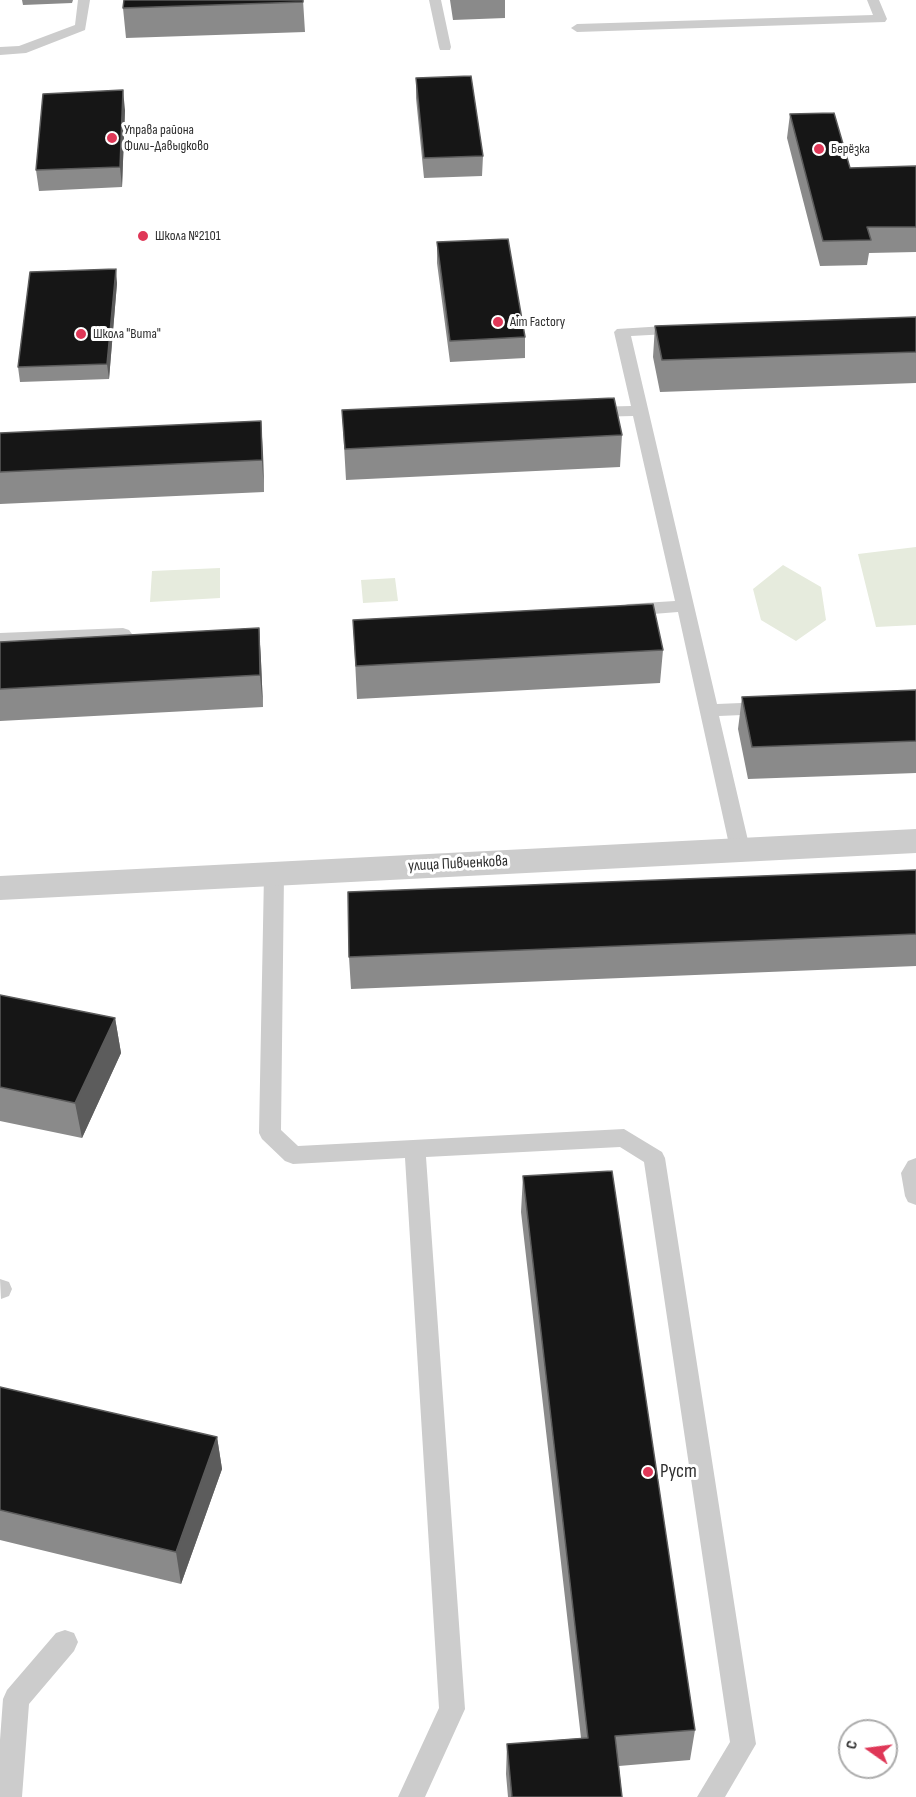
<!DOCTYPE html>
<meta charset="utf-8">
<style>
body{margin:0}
#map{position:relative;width:916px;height:1797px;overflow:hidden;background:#fff;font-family:"Sofia Sans Condensed",sans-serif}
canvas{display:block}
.north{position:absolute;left:838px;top:1719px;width:60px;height:60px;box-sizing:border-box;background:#fff;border:2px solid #acacac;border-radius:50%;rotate:284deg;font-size:16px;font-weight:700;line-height:24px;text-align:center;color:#2f2f2f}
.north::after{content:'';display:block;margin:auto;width:21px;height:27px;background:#df3757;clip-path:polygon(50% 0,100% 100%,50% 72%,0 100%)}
</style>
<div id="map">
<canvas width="916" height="1797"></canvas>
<div class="north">С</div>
</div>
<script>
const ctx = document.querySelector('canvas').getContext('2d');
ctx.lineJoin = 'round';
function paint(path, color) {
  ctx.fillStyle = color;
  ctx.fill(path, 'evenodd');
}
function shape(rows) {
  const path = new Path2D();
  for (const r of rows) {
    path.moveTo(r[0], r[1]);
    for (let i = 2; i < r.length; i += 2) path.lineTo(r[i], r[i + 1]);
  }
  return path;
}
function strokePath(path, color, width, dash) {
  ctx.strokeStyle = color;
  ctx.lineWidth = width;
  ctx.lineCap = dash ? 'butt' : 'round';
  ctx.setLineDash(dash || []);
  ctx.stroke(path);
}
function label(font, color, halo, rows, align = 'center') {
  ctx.font = font + ' "Sofia Sans Condensed",sans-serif';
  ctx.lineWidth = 6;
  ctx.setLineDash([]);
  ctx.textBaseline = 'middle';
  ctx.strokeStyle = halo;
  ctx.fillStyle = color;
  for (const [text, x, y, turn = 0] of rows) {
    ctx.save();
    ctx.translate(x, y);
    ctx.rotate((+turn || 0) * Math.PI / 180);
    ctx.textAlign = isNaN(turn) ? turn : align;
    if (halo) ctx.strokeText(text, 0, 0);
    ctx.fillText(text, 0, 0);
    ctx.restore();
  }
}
paint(shape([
 [916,547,916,625,876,627,858,554],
 [783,565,821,587,826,620,796,641,761,620,753,589],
 [220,568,220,598,150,602,152,571],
 [395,578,398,601,363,603,361,580]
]), '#e6ebdd');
paint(shape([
 [78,0,90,0,85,30,26,53,0,55,0,47,19,46,75,25,78,0],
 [429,0,441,0,451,47,450,50,440,50,439,47,429,0],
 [867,0,879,0,887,19,885,22,577,32,571,28,577,24,873,15,867,0],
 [681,325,686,327,689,330,686,333,631,336,717,704,765,702,771,704,774,708,771,712,765,714,719,716,750,849,747,854,740,856,733,854,730,849,678,612,628,616,622,614,619,610,622,606,628,604,675,601,633,416,592,417,584,412,592,407,631,406,614,332,617,329,681,325],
 [123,628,129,630,132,634,129,638,0,645,0,633,123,628],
 [274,867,281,869,284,874,281,1130,298,1146,624,1129,662,1152,665,1158,756,1744,725,1797,697,1797,730,1742,644,1162,620,1147,426,1157,465,1709,425,1797,398,1797,439,1708,405,1158,293,1164,285,1161,262,1139,259,1133,264,874,267,869,274,867],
 [916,1158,916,1205,908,1202,905,1196,901,1173,908,1161,916,1158],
 [0,1279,9,1282,12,1289,9,1296,1,1299,0,1279],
 [65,1630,74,1633,78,1642,74,1651,29,1704,22,1797,0,1797,0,1740,3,1699,7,1690,56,1633,65,1630]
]), '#ccc');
paint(shape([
 [916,829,916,853,0,900,0,876,916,829]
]), '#ccc');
paint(shape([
 [22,0,73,0,72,3,23,5],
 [303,0,305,32,126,38,123,8],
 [450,0,505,0,505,18,453,20],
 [416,78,483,156,482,176,424,178,416,98],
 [125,110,122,187,39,191,36,170],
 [790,114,850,168,916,166,916,252,869,253,867,265,820,266,787,138],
 [437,242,525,337,525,358,450,362,437,263],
 [117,283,109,379,20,382,18,367],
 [916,317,916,383,660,392,653,357,655,326],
 [342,410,622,435,620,467,346,480],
 [0,433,263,453,264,492,0,504],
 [353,620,663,650,660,683,357,699],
 [259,628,261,661,263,707,0,721,0,642],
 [916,690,916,773,748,779,738,729,742,697],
 [916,870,916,966,351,989,349,957],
 [0,995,115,1018,121,1053,82,1138,0,1121],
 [523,1176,695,1730,690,1760,619,1766,622,1797,508,1797,506,1774,507,1744,581,1738,521,1212],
 [0,1387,217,1437,222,1469,181,1584,0,1540]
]), '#8a8a8a');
paint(shape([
 [123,90,125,110,122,187,120,167],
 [116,269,117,283,109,379,107,364],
 [261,421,263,453,264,492,262,460],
 [259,628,261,661,263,707,260,675],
 [115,1018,121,1053,82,1138,75,1103],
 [217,1437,222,1469,181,1584,176,1552]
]), '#5c5c5c');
const building = shape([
 [124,0,303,0,303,2,123,8,124,0],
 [471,76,483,156,424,158,416,78,471,76],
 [123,90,120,167,36,170,43,94,123,90],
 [834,113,850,168,916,166,916,227,867,227,871,240,823,241,790,114,834,113],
 [508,239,525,337,450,341,437,242,508,239],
 [116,269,107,364,18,367,30,272,116,269],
 [916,317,916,352,662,360,655,326,916,317],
 [614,398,622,435,345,449,342,410,614,398],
 [261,421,262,460,0,472,0,433,261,421],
 [653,604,663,650,356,666,353,620,653,604],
 [259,628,260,675,0,689,0,642,259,628],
 [916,690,916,741,752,747,742,697,916,690],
 [916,870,916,934,349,957,348,892,916,870],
 [0,995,115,1018,75,1103,0,1087,0,995],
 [612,1171,695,1730,615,1736,622,1797,512,1797,507,1744,588,1738,523,1176,612,1171],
 [0,1387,217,1437,176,1552,0,1510,0,1387]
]);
paint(building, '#161616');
strokePath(building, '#5c5c5c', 1.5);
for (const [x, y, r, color] of [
 [112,138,6,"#df3757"],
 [819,149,6,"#df3757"],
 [143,236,6,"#df3757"],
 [498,322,6,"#df3757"],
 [81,334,6,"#df3757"],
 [648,1472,6,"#df3757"]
]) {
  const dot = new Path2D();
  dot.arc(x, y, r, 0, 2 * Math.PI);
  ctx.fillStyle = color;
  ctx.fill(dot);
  strokePath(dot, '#fff', 2);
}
label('14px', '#2f2f2f', '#fff', [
 ["Управа района",124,130],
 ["Фили-Давыдково",124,146],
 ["Берёзка",831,149],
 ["Школа №2101",155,236],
 ["Aim Factory",510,322],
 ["Школа \"Вита\"",93,334]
], 'left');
label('16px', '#2f2f2f', '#fff', [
 ["улица Пивченкова",458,864,-3]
]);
label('20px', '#2f2f2f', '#fff', [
 ["Руст",660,1472]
], 'left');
</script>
